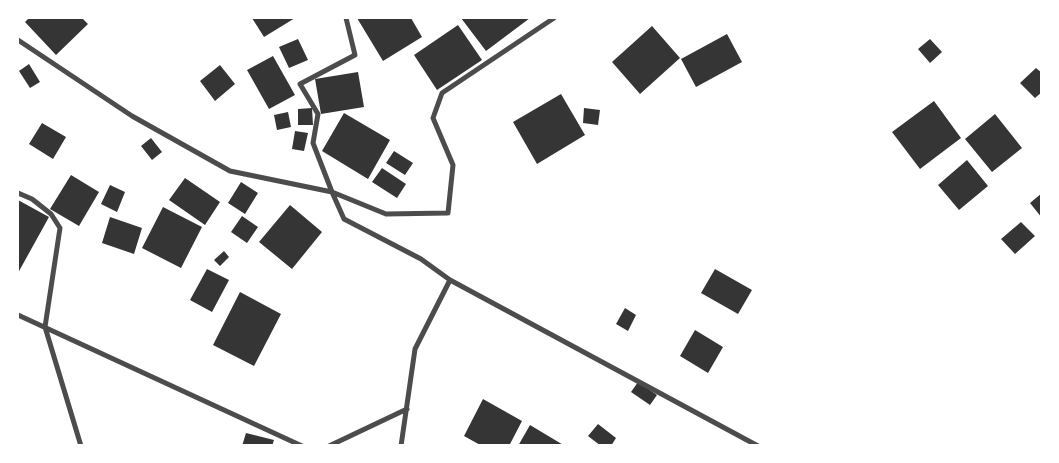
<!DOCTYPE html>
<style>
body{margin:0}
#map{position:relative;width:1059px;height:463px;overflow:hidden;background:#fff;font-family:Georgia,serif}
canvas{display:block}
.frame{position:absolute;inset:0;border:19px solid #fff;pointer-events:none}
</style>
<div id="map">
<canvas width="1059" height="463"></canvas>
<div class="frame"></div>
</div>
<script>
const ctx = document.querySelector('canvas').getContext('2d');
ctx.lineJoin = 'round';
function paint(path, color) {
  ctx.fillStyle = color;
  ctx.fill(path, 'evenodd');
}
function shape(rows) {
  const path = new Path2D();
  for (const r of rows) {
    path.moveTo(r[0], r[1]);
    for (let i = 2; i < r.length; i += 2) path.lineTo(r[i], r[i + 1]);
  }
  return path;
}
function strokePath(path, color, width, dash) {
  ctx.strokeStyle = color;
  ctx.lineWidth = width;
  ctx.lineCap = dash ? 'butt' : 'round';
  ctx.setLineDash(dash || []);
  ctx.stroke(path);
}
paint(shape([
 [29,18,82,18,88,24,56,55,25,22],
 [252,18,295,18,264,37],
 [357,18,411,18,422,37,383,61],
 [461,18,530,18,486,51],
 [458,25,482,60,437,90,414,55],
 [652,26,680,58,640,94,612,62],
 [727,34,742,62,696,87,681,59],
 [298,39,308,60,289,68,279,47],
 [930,39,942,52,930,63,918,49],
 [273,56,295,95,269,109,247,70],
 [29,64,40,82,30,88,19,71],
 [220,65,235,84,215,101,200,81],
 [1036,68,1042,73,1042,92,1035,98,1020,83],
 [358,72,364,107,321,114,315,79],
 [561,94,585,135,537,164,513,122],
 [934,101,961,138,920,169,892,132],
 [312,108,313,125,298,125,298,109],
 [584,108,600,110,598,125,583,123],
 [288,112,291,127,277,130,274,115],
 [344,113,390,140,368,179,322,151],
 [995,114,1022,148,992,172,965,139],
 [42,123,66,137,53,159,29,144],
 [295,131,308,133,304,151,292,149],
 [151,138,162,152,152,160,141,146],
 [394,151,413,163,405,175,386,163],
 [967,160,988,186,959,210,938,185],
 [382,168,406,184,397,198,372,182],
 [71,175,99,192,79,226,50,209],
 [185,178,220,202,205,225,169,200],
 [241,182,258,193,245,214,228,203],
 [110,185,125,192,117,212,101,204],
 [1042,193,1042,218,1030,203],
 [18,200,49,217,18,273],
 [290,205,322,232,292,269,259,242],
 [163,207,202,227,181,268,142,248],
 [242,216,258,227,247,243,231,232],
 [110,217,142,228,134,254,102,243],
 [1021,222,1035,236,1015,254,1001,239],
 [224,251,229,257,220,266,214,260],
 [207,269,229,280,212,312,190,300],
 [715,269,752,290,738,314,701,293],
 [240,292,281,314,254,366,213,345],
 [625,308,636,315,628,331,616,324],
 [695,330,723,347,708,373,680,356],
 [638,382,657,395,650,405,631,392],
 [483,399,522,421,509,446,482,446,464,436],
 [598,424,616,438,611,446,601,446,588,436],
 [530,425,565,446,518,446],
 [246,433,274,440,272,446,242,446]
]), '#353535');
strokePath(shape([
 [346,18,355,55,300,84,318,114,313,143,332,192,344,219,421,259,450,280,415,349,401,446],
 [18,40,132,116,230,171,332,192,386,214,448,213,453,165,433,118,442,93,554,18],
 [18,193,32,199,51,214,60,228,45,327,81,446],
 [450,280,758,446],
 [18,315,302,446],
 [329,446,407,409]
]), '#4c4c4c', 5);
</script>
